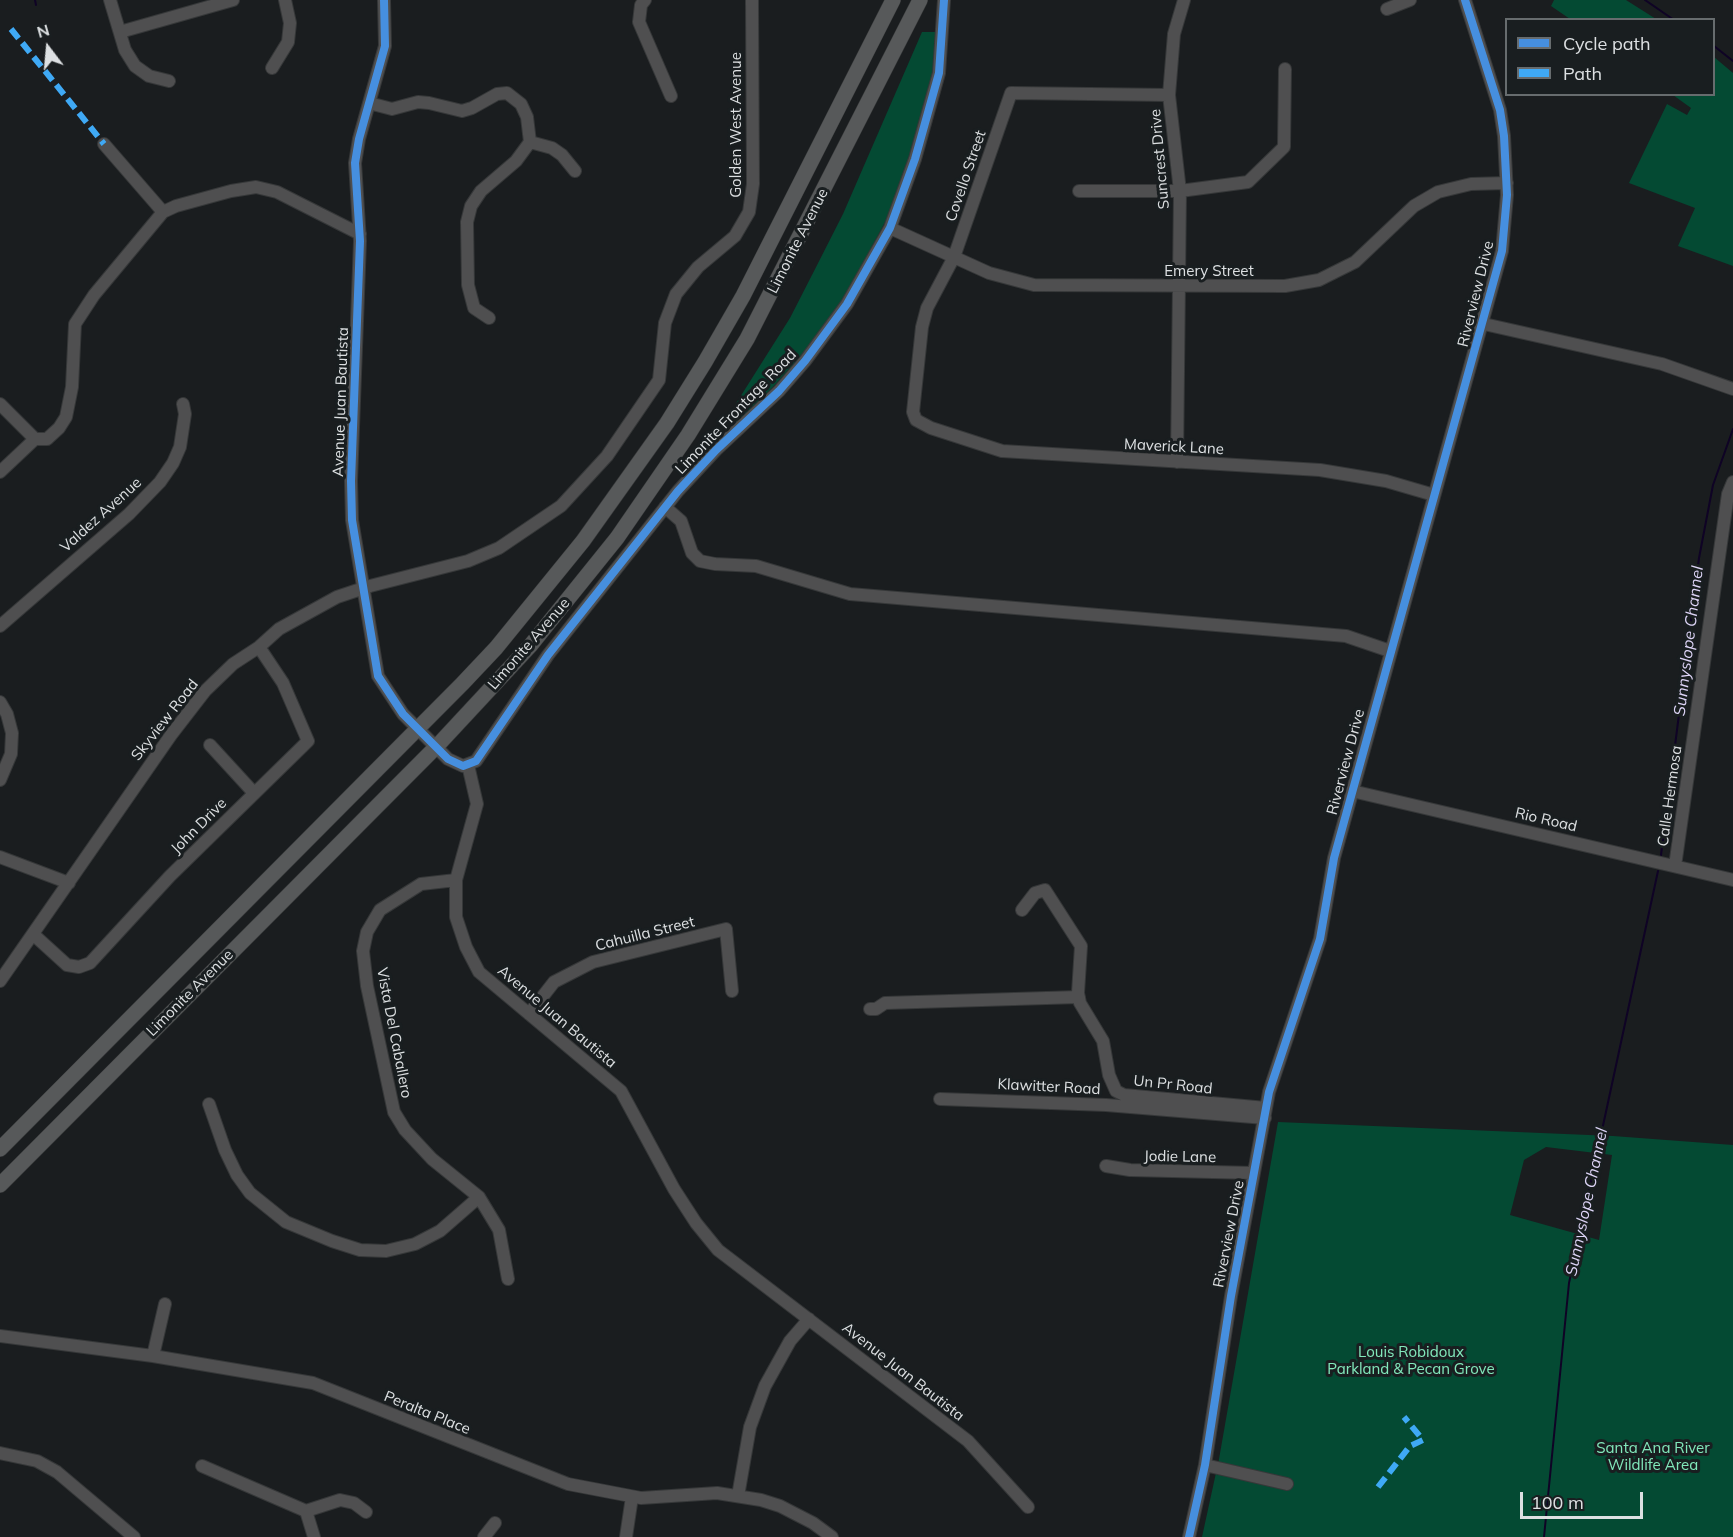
<!DOCTYPE html>
<style>
body{margin:0}
#map{position:relative;width:1733px;height:1537px;overflow:hidden;background:#1a1d1f;font-family:Mulish,sans-serif}
canvas{display:block}
.legend{position:absolute;left:1505px;top:18px;width:210px;height:78px;box-sizing:border-box;background:#191e20;border:2px solid #676c6e;margin:0;padding:8px 10px;list-style:none;font-size:18px;color:#dde0e2}
.legend li{display:flex;align-items:center;gap:12px;height:30px}
.legend b{width:30px;border:2px solid #676c6e}
.north{position:absolute;left:18px;top:18px;width:60px;height:60px;-webkit-text-stroke:4px #191e20;paint-order:stroke;rotate:344deg;font-size:16px;font-weight:700;line-height:24px;text-align:center;color:#dde0e2}
.north::after{content:'';display:block;margin:auto;width:21px;height:27px;background:#dde0e2;clip-path:polygon(50% 0,100% 100%,50% 72%,0 100%)}
.scale{position:absolute;left:1520px;top:1492px;width:123px;height:27px;box-sizing:border-box;border:3px solid #dde0e2;border-top:0;padding-left:8px;font-size:18px;line-height:21px;white-space:nowrap;color:#dde0e2;-webkit-text-stroke:4px #191e20;paint-order:stroke}
</style>
<div id="map">
<canvas width="1733" height="1537"></canvas>
<ul class="legend">
<li><b style="height:8px;background:#468fdf"></b>Cycle path</li>
<li><b style="height:8px;background:#3fa9f5"></b>Path</li>
</ul>
<div class="north">N</div>
<div class="scale">100 m</div>
</div>
<script>
const ctx = document.querySelector('canvas').getContext('2d');
ctx.lineJoin = 'round';
function paint(path, color) {
  ctx.fillStyle = color;
  ctx.fill(path, 'evenodd');
}
function shape(rows) {
  const path = new Path2D();
  for (const r of rows) {
    path.moveTo(r[0], r[1]);
    for (let i = 2; i < r.length; i += 2) path.lineTo(r[i], r[i + 1]);
  }
  return path;
}
function strokePath(path, color, width, dash) {
  ctx.strokeStyle = color;
  ctx.lineWidth = width;
  ctx.lineCap = dash ? 'butt' : 'round';
  ctx.setLineDash(dash || []);
  ctx.stroke(path);
}
function label(font, color, halo, rows, align = 'center') {
  ctx.font = font + ' Mulish,sans-serif';
  ctx.lineWidth = 6;
  ctx.setLineDash([]);
  ctx.textBaseline = 'middle';
  ctx.strokeStyle = halo;
  ctx.fillStyle = color;
  for (const [text, x, y, turn = 0] of rows) {
    ctx.save();
    ctx.translate(x, y);
    ctx.rotate((+turn || 0) * Math.PI / 180);
    ctx.textAlign = isNaN(turn) ? turn : align;
    if (halo) ctx.strokeText(text, 0, 0);
    ctx.fillText(text, 0, 0);
    ctx.restore();
  }
}
paint(shape([
 [1554,0,1626,0,1656,19,1570,19,1551,6],
 [922,32,939,32,939,50,926,111,891,211,847,293,816,338,773,387,736,422,730,413,790,318,812,275,843,214],
 [1714,57,1733,73,1733,266,1678,246,1695,208,1629,183,1667,104,1687,115,1691,108,1673,95,1714,94],
 [1278,1122,1613,1136,1733,1145,1733,1537,1202,1537,1219,1459],
 [1546,1147,1612,1155,1599,1240,1510,1215,1524,1160]
]), '#044a33');
strokePath(shape([
 [35,0,36,5],
 [1645,0,1674,20],
 [1714,46,1733,61],
 [1661,855,1699,558,1713,485,1733,429],
 [1544,1537,1569,1283,1658,871]
]), '#0f0325', 2);
const minor = shape([
 [110,0,125,50,135,66,149,76,169,81],
 [384,0,385,46,359,139,355,163,360,241,351,481,352,520,378,676,403,714,448,759,463,766,476,761,548,655,678,491,716,450,779,391,805,361,847,304,890,228,915,159,939,73,944,0],
 [645,0,641,5,639,22,671,96],
 [1387,9,1410,0],
 [120,32,233,0],
 [272,68,288,42,290,23,285,0],
 [1169,95,1011,93,954,257,927,308,922,327,913,412,916,420,931,428,1002,451,1320,470,1386,481,1434,495],
 [369,103,392,109,418,102,429,103,462,111,472,108,497,94,507,93,521,104,527,117,530,142,516,161,481,191,471,206,467,222,468,285,474,308,489,318],
 [530,142,552,148,562,155,575,171],
 [104,144,163,212,176,206,231,191,256,187,277,192,360,234],
 [1079,191,1180,191,1248,182,1284,147,1285,69],
 [890,228,989,273,1034,285,1285,286,1319,280,1355,262,1414,206,1438,192,1471,184,1507,183],
 [1484,324,1662,364,1733,389],
 [0,404,35,439,47,439,59,428,66,417,72,387,75,324,94,295,163,212],
 [1177,462,1180,191,1169,95,1174,34,1184,0],
 [0,472,35,439],
 [665,507,681,521,692,553,700,561,715,564,756,566,850,594,1346,636,1390,651],
 [0,626,129,514,160,482,173,463,180,447,185,414,183,404],
 [0,702,7,714,12,733,11,754,0,780],
 [210,745,254,793],
 [468,765,477,804,456,880,456,917,466,947,479,972,621,1091,674,1189,696,1223,718,1250,968,1441,1028,1507],
 [1352,791,1733,880],
 [0,857,69,883],
 [1675,866,1728,494,1733,482],
 [456,880,421,884,380,910,367,932,363,951,367,986,394,1112,405,1130,432,1159,479,1197,499,1230,508,1279],
 [1022,910,1035,893,1045,890,1081,946,1078,993,1080,1003,1103,1041,1109,1075,1116,1091,1124,1095,1266,1108],
 [34,935,67,965,79,967,90,963,170,876,308,741,283,683,259,647],
 [0,981,171,735,205,691,233,664,259,647,279,629,337,597,370,586,468,561,499,548,561,506,607,456,659,380,665,323,676,294,698,267,735,236,749,212,753,184,752,0],
 [870,1009,876,1009,885,1003,1079,997],
 [529,1014,554,982,593,962,726,929,732,991],
 [940,1099,1106,1105,1265,1118],
 [209,1104,225,1150,237,1175,250,1193,286,1222,332,1241,360,1250,386,1251,415,1244,440,1231,479,1197],
 [1106,1166,1130,1170,1254,1173],
 [0,1336,153,1356,313,1383,568,1484,641,1498,717,1493,761,1500,780,1506,813,1523,832,1537],
 [153,1356,165,1304],
 [0,1453,37,1461,57,1472,134,1537],
 [1205,1465,1287,1484],
 [202,1466,306,1511,314,1537],
 [738,1496,750,1427,765,1386,790,1341,809,1319],
 [306,1511,340,1500,354,1503,366,1512],
 [484,1537,495,1523],
 [626,1537,632,1497],
 [1189,1537,1205,1465,1231,1296,1269,1092,1320,939,1334,858,1502,251,1507,195,1504,136,1500,110,1465,0]
]);
const major = shape([
 [0,1149,462,684,496,648,583,541,667,423,705,362,743,296,893,0],
 [0,1185,437,746,530,646,617,538,688,435,747,339,920,0]
]);
strokePath(minor, '#363839', 14);
strokePath(major, '#363839', 16);
strokePath(minor, '#4f4f50', 12);
strokePath(major, '#57595a', 15);
strokePath(shape([
 [11,29,104,144],
 [1378,1487,1410,1446,1423,1440,1404,1417]
]), '#3fa9f5', 6, [12, 6]);
strokePath(shape([
 [384,0,385,46,359,139,355,163,360,241,351,481,352,520,378,676,403,714,448,759,463,766,476,761,548,655,678,491,716,450,779,391,805,361,847,304,890,228,915,159,939,73,944,0],
 [1189,1537,1205,1465,1231,1296,1269,1092,1320,939,1334,858,1502,251,1507,195,1504,136,1500,110,1465,0]
]), '#468fdf', 8);
label('15px', '#dde0e2', '#191e20', [
 ["Golden West Avenue",736,125,-90],
 ["Suncrest Drive",1160,159,-95],
 ["Covello Street",966,176,-71],
 ["Limonite Avenue",798,241,-63],
 ["Emery Street",1209,271],
 ["Riverview Drive",1476,294,-76],
 ["Avenue Juan Bautista",341,402,-88],
 ["Limonite Frontage Road",736,412,-46],
 ["Maverick Lane",1174,447,3],
 ["Valdez Avenue",101,515,-42],
 ["Limonite Avenue",529,644,-49],
 ["Skyview Road",165,720,-52],
 ["Riverview Drive",1346,762,-75],
 ["Calle Hermosa",1670,796,-82],
 ["Rio Road",1546,820,13],
 ["John Drive",199,826,-45],
 ["Cahuilla Street",645,934,-14],
 ["Limonite Avenue",190,993,-45],
 ["Avenue Juan Bautista",557,1017,40],
 ["Vista Del Caballero",394,1033,79],
 ["Un Pr Road",1173,1085,6],
 ["Klawitter Road",1049,1087,3],
 ["Jodie Lane",1180,1157,1],
 ["Riverview Drive",1229,1234,-79],
 ["Avenue Juan Bautista",903,1372,38],
 ["Peralta Place",427,1413,22]
]);
label('15px', '#82e8bb', '#191e20', [
 ["Louis Robidoux",1411,1352],
 ["Parkland & Pecan Grove",1411,1369],
 ["Santa Ana River",1653,1448],
 ["Wildlife Area",1653,1465]
]);
label('italic 16px', '#ddd4f6', '#191e20', [
 ["Sunnyslope Channel",1689,641,-83],
 ["Sunnyslope Channel",1587,1202,-78]
]);
</script>
